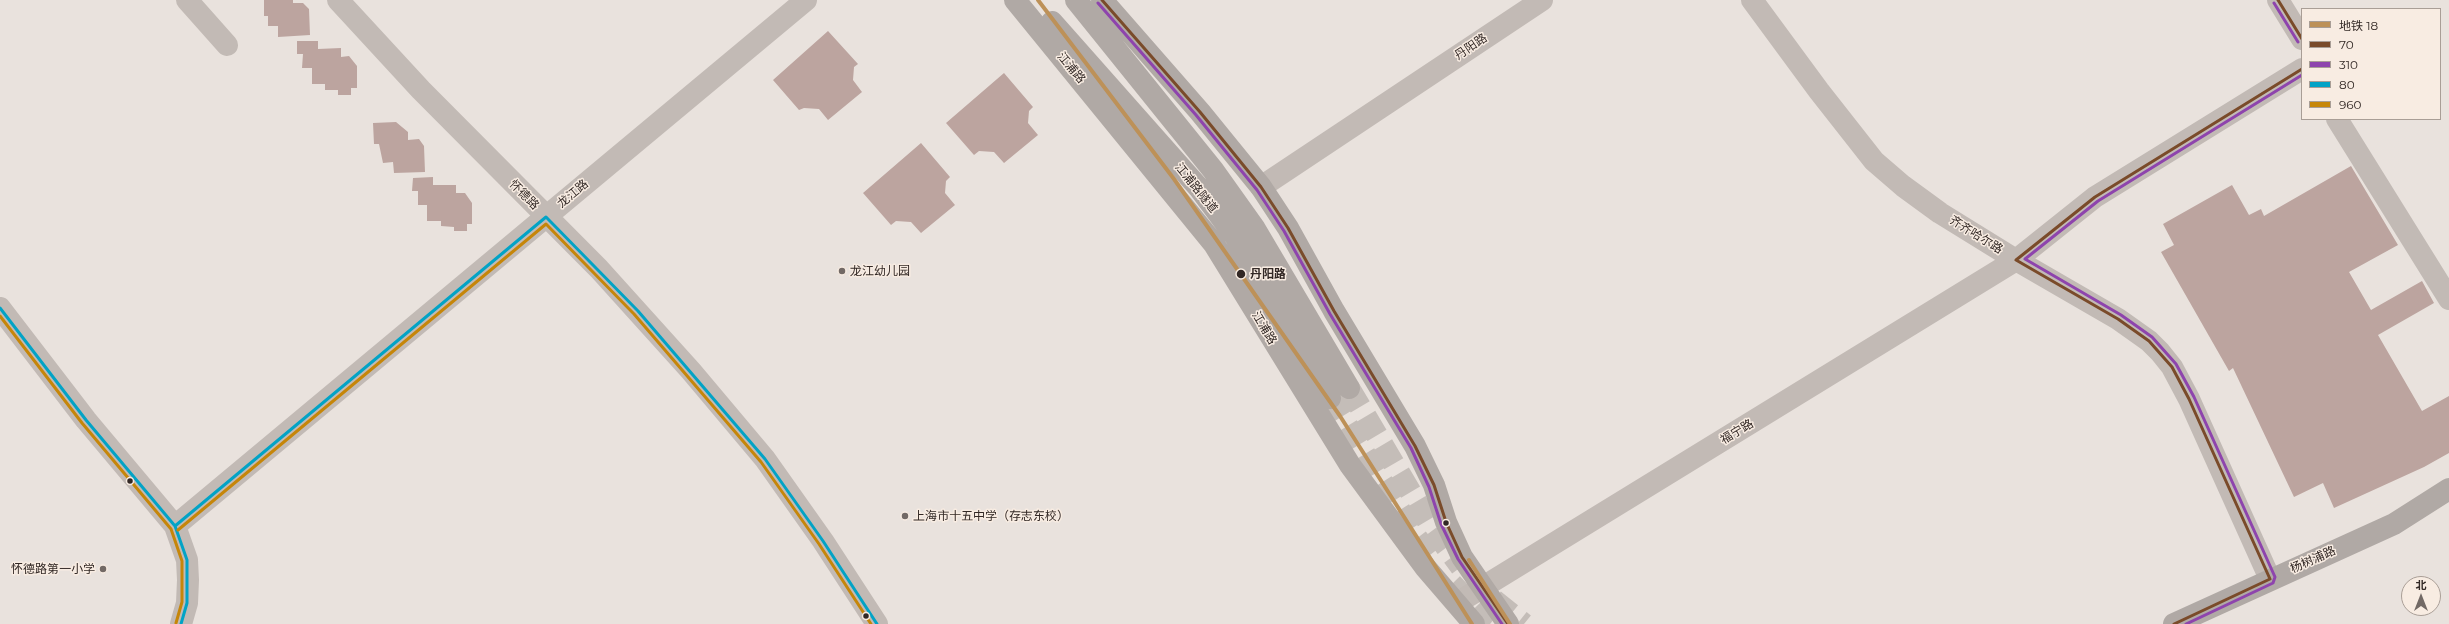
<!DOCTYPE html>
<meta charset="utf-8">
<style>
body{margin:0}
#map{position:relative;width:2449px;height:624px;overflow:hidden;background:#e9e2dd;font-family:Montserrat,"Noto Sans SC",sans-serif}
canvas{display:block}
.legend{position:absolute;left:2301px;top:8px;width:140px;height:112px;box-sizing:border-box;background:#f8ece2;border:1px solid #a99e96;margin:0;padding:5px 7px;list-style:none;font-size:12px;color:#322825}
.legend li{display:flex;align-items:center;gap:8px;height:20px}
.legend b{width:20px;border:1px solid #a99e96}
.north{position:absolute;left:2401px;top:576px;width:40px;height:40px;box-sizing:border-box;background:#f8ece2;border:1px solid #a99e96;border-radius:50%;rotate:0deg;font-size:11px;font-weight:700;line-height:16px;text-align:center;color:#322825}
.north::after{content:'';display:block;margin:auto;width:14px;height:18px;background:#726965;clip-path:polygon(50% 0,100% 100%,50% 72%,0 100%)}
</style>
<div id="map">
<canvas width="2449" height="624"></canvas>
<ul class="legend">
<li><b style="height:5px;background:#bd9158"></b>地铁 18</li>
<li><b style="height:5px;background:#7a4b2a"></b>70</li>
<li><b style="height:5px;background:#8e44ad"></b>310</li>
<li><b style="height:5px;background:#02a3c6"></b>80</li>
<li><b style="height:5px;background:#c68609"></b>960</li>
</ul>
<div class="north">北</div>
</div>
<script>
const ctx = document.querySelector('canvas').getContext('2d');
ctx.lineJoin = 'round';
function paint(path, color) {
  ctx.fillStyle = color;
  ctx.fill(path, 'evenodd');
}
function shape(rows) {
  const path = new Path2D();
  for (const r of rows) {
    path.moveTo(r[0], r[1]);
    for (let i = 2; i < r.length; i += 2) path.lineTo(r[i], r[i + 1]);
  }
  return path;
}
function strokePath(path, color, width, dash) {
  ctx.strokeStyle = color;
  ctx.lineWidth = width;
  ctx.lineCap = dash ? 'butt' : 'round';
  ctx.setLineDash(dash || []);
  ctx.stroke(path);
}
function label(font, color, halo, rows, align = 'center') {
  ctx.font = font + ' Montserrat,"Noto Sans SC",sans-serif';
  ctx.lineWidth = 3;
  ctx.setLineDash([]);
  ctx.textBaseline = 'middle';
  ctx.strokeStyle = halo;
  ctx.fillStyle = color;
  for (const [text, x, y, turn = 0] of rows) {
    ctx.save();
    ctx.translate(x, y);
    ctx.rotate((+turn || 0) * Math.PI / 180);
    ctx.textAlign = isNaN(turn) ? turn : align;
    if (halo) ctx.strokeText(text, 0, 0);
    ctx.fillText(text, 0, 0);
    ctx.restore();
  }
}
paint(shape([
 [264,0,293,0,293,3,303,3,309,9,310,35,278,37,278,26,268,26,268,16,264,16],
 [828,31,858,64,854,67,853,80,862,92,828,120,819,109,804,108,799,110,773,80],
 [297,41,318,41,318,49,341,48,341,57,349,56,357,66,357,88,351,88,351,95,338,95,338,90,325,90,325,84,312,84,312,68,302,68,303,54,297,54],
 [1004,73,1033,107,1029,111,1028,123,1038,135,1004,163,994,152,979,151,974,155,946,123],
 [396,122,408,132,408,140,419,139,424,146,425,172,394,173,393,162,383,163,379,144,374,144,373,123],
 [921,143,950,177,946,181,945,193,955,205,921,233,911,222,896,221,891,225,863,193],
 [2351,166,2398,245,2349,272,2371,310,2422,281,2434,303,2378,335,2422,411,2449,396,2449,453,2424,467,2334,508,2323,483,2294,497,2233,368,2229,371,2161,252,2174,245,2163,224,2232,185,2249,215,2261,209,2264,216],
 [433,177,433,185,456,185,456,193,465,193,472,203,472,224,467,224,467,231,454,231,454,227,441,226,441,221,427,221,427,205,418,205,418,191,412,191,413,178]
]), '#bca49f');
strokePath(shape([
 [1349,388,1430,525,1461,567],
 [1330,398,1417,538,1430,555],
 [1452,584,1478,611,1495,624],
 [1494,600,1524,624]
]), '#c4bdb8', 22, [22, 11]);
strokePath(shape([
 [187,0,227,45],
 [338,0,421,90,599,269,691,371,765,459,823,541,877,624],
 [1752,0,1819,91,1874,161,1903,186,1940,213,2016,260,2118,319,2149,341,2160,352,2172,367,2189,399,2270,579],
 [2278,0,2302,39],
 [2337,119,2449,299],
 [1261,187,1542,0],
 [0,308,86,420,175,526,187,560,188,580,187,603,181,624],
 [175,526,806,0],
 [1457,603,2016,260,2095,197,2302,69]
]), '#c2bab5', 22);
strokePath(shape([
 [1015,0,1214,244,1350,465,1425,567,1474,624],
 [1076,0,1213,170,1255,229,1349,388],
 [1102,0,1200,112,1261,187,1288,228,1334,311,1415,446,1434,485,1446,522,1462,557,1508,624],
 [1052,22,1199,188,1235,236,1330,398],
 [2174,624,2394,524,2449,489]
]), '#b0a9a5', 22);
strokePath(shape([
 [1102,0,1200,112,1261,187,1288,228,1334,311,1415,446,1434,485,1446,522,1462,557,1508,624],
 [2278,0,2302,39],
 [2174,624,2270,579,2189,399,2172,367,2149,341,2118,319,2016,260,2095,197,2302,69]
]), '#7a4b2a', 3);
strokePath(shape([
 [1098,3,1196,115,1257,190,1284,231,1330,314,1411,448,1429,487,1441,524,1458,559,1502,624],
 [2274,3,2298,42],
 [2186,624,2273,583,2275,577,2194,397,2176,364,2152,337,2121,315,2025,259,2098,201,2302,75]
]), '#8e44ad', 3);
strokePath(shape([
 [0,308,86,420,175,526,187,560,187,603,181,624],
 [175,526,546,217,638,311,765,459,823,541,877,624]
]), '#02a3c6', 3);
strokePath(shape([
 [0,316,82,423,171,529,182,561,182,602,176,623],
 [178,530,546,224,634,314,761,462,819,544,871,624]
]), '#c68609', 3);
strokePath(shape([
 [1038,0,1174,179,1340,416,1472,624],
 [1469,560,1510,624]
]), '#bd9158', 4);
for (const [x, y, r, color] of [
 [842,271,4,"#726965"],
 [1241,274,5,"#322825"],
 [130,481,3.5,"#322825"],
 [905,516,4,"#726965"],
 [1446,523,3.5,"#322825"],
 [103,569,4,"#726965"],
 [866,616,3.5,"#322825"]
]) {
  const dot = new Path2D();
  dot.arc(x, y, r, 0, 2 * Math.PI);
  ctx.fillStyle = color;
  ctx.fill(dot);
  strokePath(dot, '#f8ece2', 1.5);
}
label('12px', '#322825', '#f8ece2', [
 ["丹阳路",1471,47,-34],
 ["江浦路",1071,68,50],
 ["江浦路隧道",1196,188,51],
 ["龙江路",573,194,-40],
 ["怀德路",524,195,45],
 ["齐齐哈尔路",1976,235,32],
 ["江浦路",1264,328,59],
 ["福宁路",1737,432,-31],
 ["杨树浦路",2313,560,-24]
]);
label('12px', '#322825', '#f8ece2', [
 ["龙江幼儿园",850,271],
 ["上海市十五中学（存志东校）",913,516],
 ["怀德路第一小学",95,569,"right"]
], 'left');
label('bold 12px', '#322825', '#f8ece2', [
 ["丹阳路",1250,274]
], 'left');
</script>
